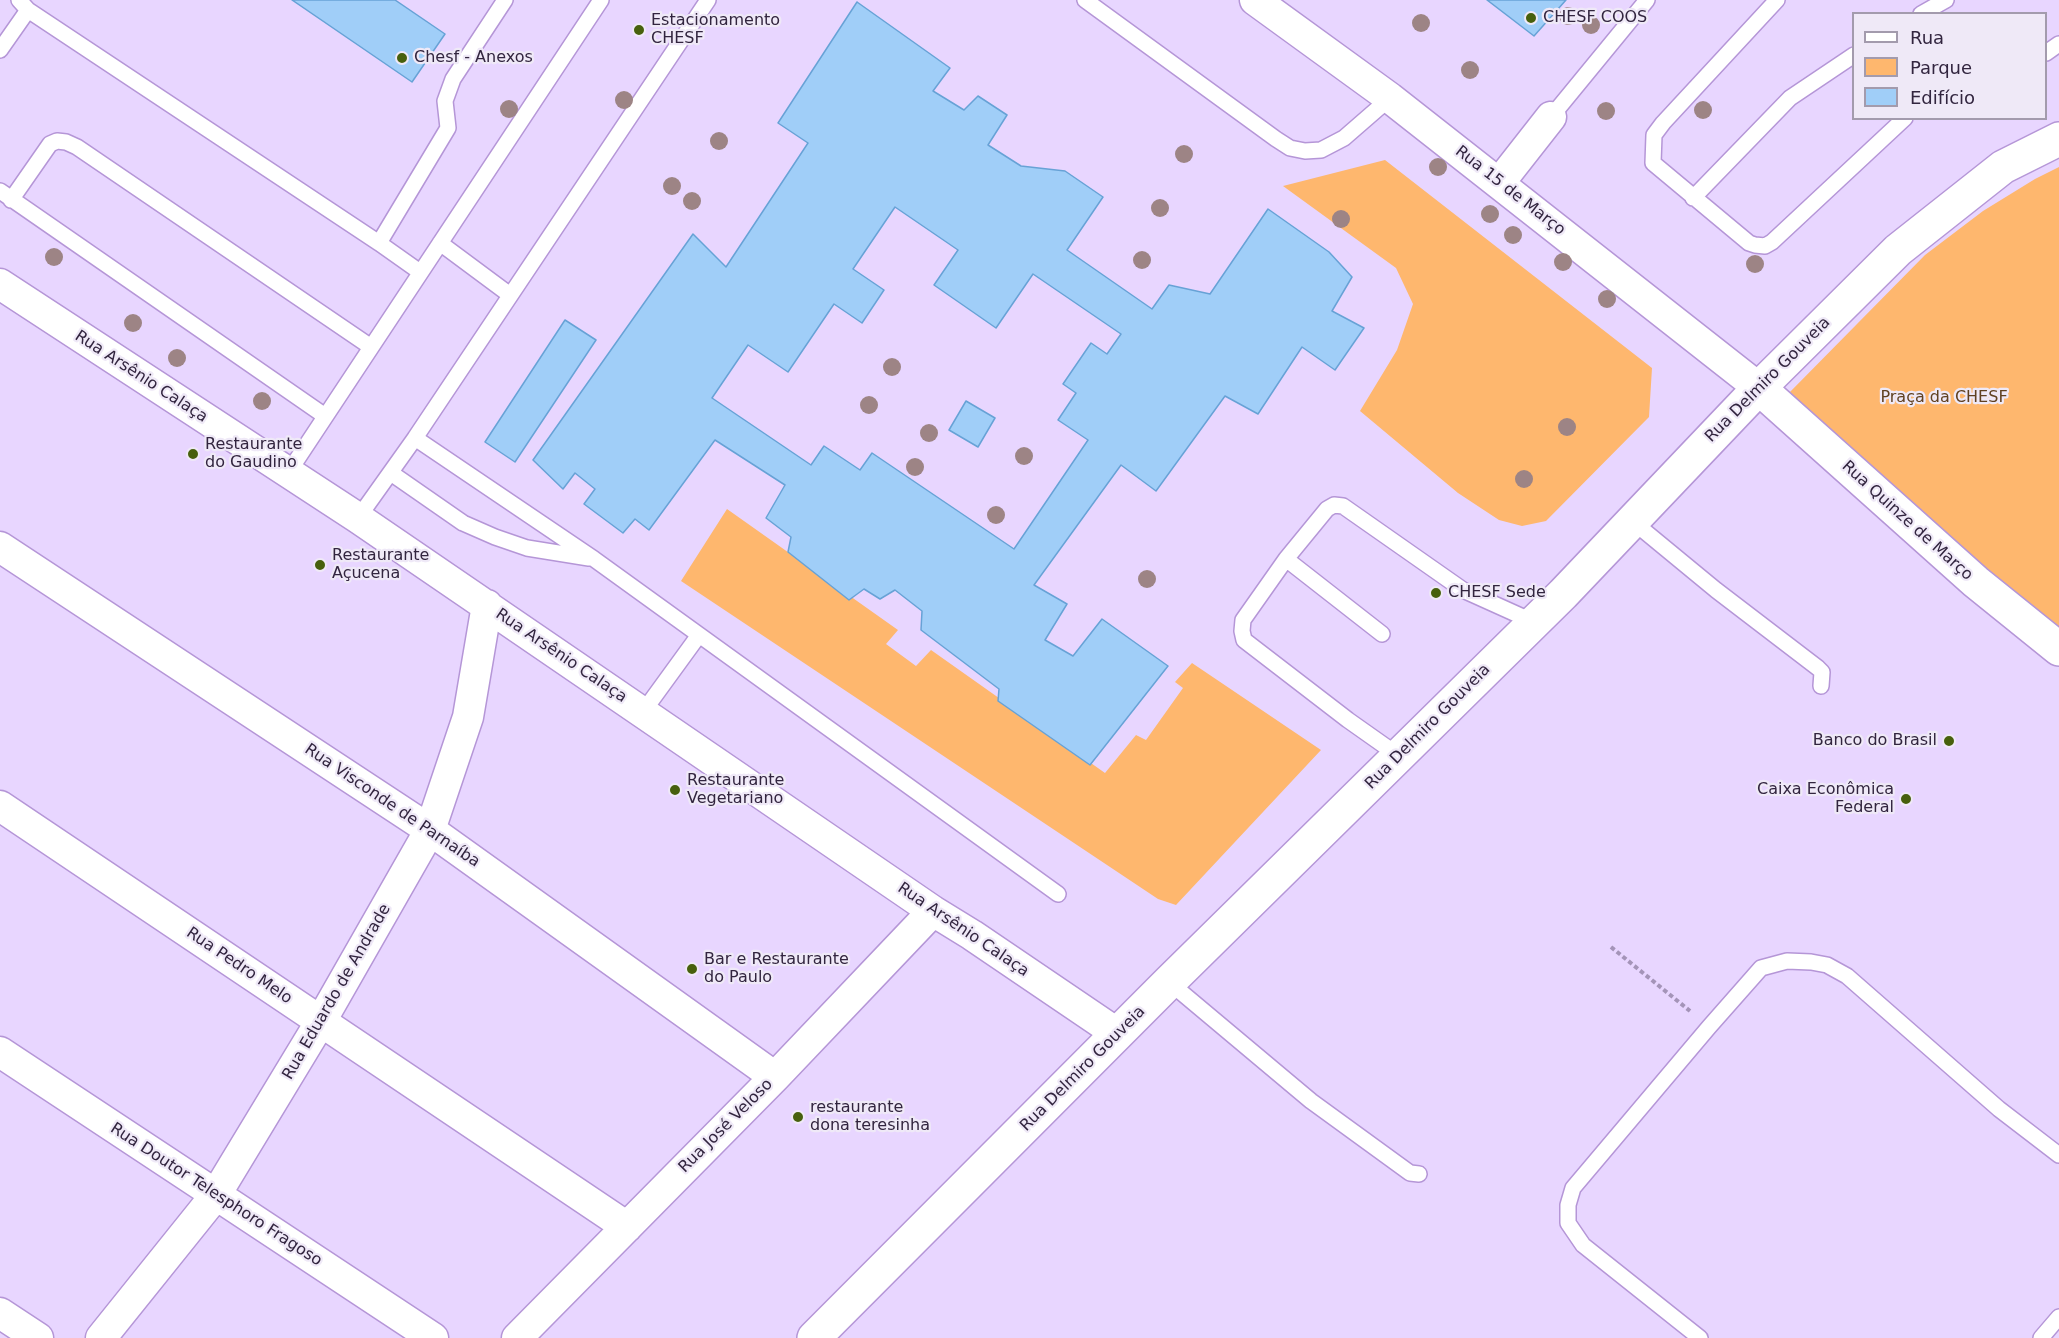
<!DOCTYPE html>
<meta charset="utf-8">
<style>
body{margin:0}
#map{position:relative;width:2059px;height:1338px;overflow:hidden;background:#e8d6ff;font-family:"DejaVu Sans",sans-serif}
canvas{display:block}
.legend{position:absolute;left:1852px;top:12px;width:195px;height:108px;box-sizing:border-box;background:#efe9f7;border:2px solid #a39bad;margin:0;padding:8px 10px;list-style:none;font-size:18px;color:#32253f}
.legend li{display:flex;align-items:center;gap:12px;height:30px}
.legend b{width:30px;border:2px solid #a39bad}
</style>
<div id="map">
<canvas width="2059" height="1338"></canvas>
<ul class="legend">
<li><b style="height:8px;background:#fff"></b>Rua</li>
<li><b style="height:16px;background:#feb76e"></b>Parque</li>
<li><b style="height:16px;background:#a0cef8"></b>Edifício</li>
</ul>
</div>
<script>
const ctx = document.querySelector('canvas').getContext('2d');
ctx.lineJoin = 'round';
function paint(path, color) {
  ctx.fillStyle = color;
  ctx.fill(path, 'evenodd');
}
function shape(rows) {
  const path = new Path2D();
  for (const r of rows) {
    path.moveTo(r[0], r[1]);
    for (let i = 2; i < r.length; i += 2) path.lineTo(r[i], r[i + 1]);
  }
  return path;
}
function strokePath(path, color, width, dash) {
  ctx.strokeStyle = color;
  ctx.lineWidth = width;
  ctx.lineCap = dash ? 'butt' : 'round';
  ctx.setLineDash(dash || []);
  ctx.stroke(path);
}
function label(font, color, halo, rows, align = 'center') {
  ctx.font = font + ' "DejaVu Sans",sans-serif';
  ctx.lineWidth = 4.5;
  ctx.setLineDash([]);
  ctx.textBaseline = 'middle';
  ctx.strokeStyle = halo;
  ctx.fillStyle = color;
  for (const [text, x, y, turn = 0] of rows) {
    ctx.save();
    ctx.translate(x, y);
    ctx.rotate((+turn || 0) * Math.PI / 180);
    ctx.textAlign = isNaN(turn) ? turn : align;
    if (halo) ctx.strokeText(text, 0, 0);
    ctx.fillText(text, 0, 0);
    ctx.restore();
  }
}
paint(shape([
 [1385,160,1652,368,1649,417,1546,521,1522,526,1499,520,1458,493,1360,411,1397,350,1413,304,1396,268,1283,186],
 [2059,167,2059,634,1788,394,1925,255,1983,211,2035,179],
 [727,509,898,630,886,644,916,666,931,650,1105,773,1136,735,1146,740,1183,688,1175,682,1192,663,1321,750,1176,905,1158,899,681,581]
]), '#feb76e');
const building = shape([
 [292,0,395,0,445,34,412,82,292,0],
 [1487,0,1566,0,1534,36,1487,0],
 [857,2,950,68,933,91,964,110,978,96,1007,115,988,145,1021,166,1065,171,1103,197,1067,250,1152,309,1169,285,1210,294,1268,209,1329,252,1352,277,1332,311,1364,328,1335,370,1302,347,1258,414,1225,396,1156,491,1121,465,1034,585,1067,604,1045,640,1073,656,1102,619,1168,666,1090,765,998,701,999,689,921,630,922,611,895,590,880,599,864,589,849,600,788,552,791,537,766,518,785,485,715,440,649,530,635,519,623,533,584,504,595,489,575,473,563,489,533,460,693,234,726,267,808,143,778,123,857,2],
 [895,207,958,250,934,285,996,328,1033,274,1121,334,1107,354,1091,343,1063,384,1076,393,1058,420,1088,440,1014,549,872,453,860,470,824,446,811,465,712,398,748,345,788,372,834,304,862,323,884,290,853,269,895,207],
 [565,320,596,340,515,462,485,442,565,320],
 [966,401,995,418,978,447,949,430,966,401]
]);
paint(building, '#a0cef8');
strokePath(building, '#67a2d6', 1.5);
const service = shape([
 [19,0,28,10,379,243,420,272],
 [1085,0,1276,139,1290,148,1305,151,1321,150,1344,138,1390,98],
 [1777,0,1663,123,1654,135,1653,163,1749,243,1755,245,1765,246,1772,242,1905,118],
 [1921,14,1946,0],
 [0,50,28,10],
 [2046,53,2059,44],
 [1551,117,1647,0],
 [0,191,325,416],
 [1693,198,1790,98,1854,55],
 [11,200,50,144,57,141,66,142,77,147,371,347],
 [379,243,448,128,445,101,453,79,505,0],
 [440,243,510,295],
 [415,438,594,559,1058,894],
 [288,473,601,0],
 [391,473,463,523,495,537,527,548,589,558],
 [358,518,415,438,708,0],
 [1631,520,1716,590,1818,668,1822,672,1821,686],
 [1286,559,1382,634],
 [643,712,699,635],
 [1399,756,1348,720,1244,640,1242,631,1243,620,1286,559,1327,509,1334,505,1343,506,1463,590,1534,622],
 [1169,982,1311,1101,1410,1173,1419,1174],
 [1700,1338,1583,1245,1568,1223,1568,1205,1573,1188,1709,1027,1761,968,1787,961,1811,962,1827,965,1847,976,1999,1109,2059,1155],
 [2041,1338,2059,1317]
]);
const minor = shape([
 [1255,0,1390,98,1759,388],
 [1500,182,1551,117],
 [0,284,358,518,933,911,972,935,1118,1034],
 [0,547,430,830,775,1077],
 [0,806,627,1227],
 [0,1052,433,1338],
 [0,1313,38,1338],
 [101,1338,215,1196,321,1021,430,830,468,717,487,605],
 [517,1338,775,1077,933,911]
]);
const tertiary = shape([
 [1759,388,1976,582,2059,649],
 [814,1338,1169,982,1563,594,1759,388,1898,250,2003,167,2059,139]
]);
strokePath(service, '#b596d7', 18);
strokePath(minor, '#b596d7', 33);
strokePath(tertiary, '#b596d7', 36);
strokePath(shape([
 [1611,947,1690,1011]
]), '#a494b8', 4, [4.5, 3]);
strokePath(service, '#fff', 15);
strokePath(minor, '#fff', 30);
strokePath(tertiary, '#fff', 33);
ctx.fillStyle = '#9d8485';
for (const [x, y] of [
 [1568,16],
 [1421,23],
 [1591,25],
 [1470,70],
 [624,100],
 [509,109],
 [1703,110],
 [1606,111],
 [719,141],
 [1184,154],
 [1438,167],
 [672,186],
 [692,201],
 [1160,208],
 [1490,214],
 [1341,219],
 [1513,235],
 [54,257],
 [1142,260],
 [1563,262],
 [1755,264],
 [1607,299],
 [133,323],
 [177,358],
 [892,367],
 [262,401],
 [869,405],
 [1567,427],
 [929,433],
 [1024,456],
 [915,467],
 [1524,479],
 [996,515],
 [1147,579]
]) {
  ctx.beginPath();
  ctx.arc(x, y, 9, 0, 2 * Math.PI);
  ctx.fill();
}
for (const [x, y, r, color] of [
 [1531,18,6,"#47600d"],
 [639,30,6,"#47600d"],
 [402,58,6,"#47600d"],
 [193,454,6,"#47600d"],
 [320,565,6,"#47600d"],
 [1436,593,6,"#47600d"],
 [1949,741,6,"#47600d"],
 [675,790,6,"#47600d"],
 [1906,799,6,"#47600d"],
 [692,969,6,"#47600d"],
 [798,1117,6,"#47600d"]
]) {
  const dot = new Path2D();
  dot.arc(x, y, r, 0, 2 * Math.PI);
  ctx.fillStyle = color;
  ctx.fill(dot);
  strokePath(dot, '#efe9f7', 2);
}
label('16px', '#32253f', '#efe9f7', [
 ["CHESF COOS",1543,18],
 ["Estacionamento",651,21],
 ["CHESF",651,39],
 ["Chesf - Anexos",414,58],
 ["Restaurante",205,445],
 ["do Gaudino",205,463],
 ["Restaurante",332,556],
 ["Açucena",332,574],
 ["CHESF Sede",1448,593],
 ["Banco do Brasil",1937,741,"right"],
 ["Restaurante",687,781],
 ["Vegetariano",687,799],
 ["Caixa Econômica",1894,790,"right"],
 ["Federal",1894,808,"right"],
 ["Bar e Restaurante",704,960],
 ["do Paulo",704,978],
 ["restaurante",810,1108],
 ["dona teresinha",810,1126]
], 'left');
label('16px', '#32253f', '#efe9f7', [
 ["Rua 15 de Março",1510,191,38],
 ["Rua Arsênio Calaça",141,377,33],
 ["Rua Delmiro Gouveia",1768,380,-45],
 ["Rua Quinze de Março",1907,521,42],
 ["Rua Arsênio Calaça",561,656,34],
 ["Rua Delmiro Gouveia",1428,727,-45],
 ["Rua Visconde de Parnaíba",392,806,34],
 ["Rua Arsênio Calaça",963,930,34],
 ["Rua Pedro Melo",239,966,34],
 ["Rua Eduardo de Andrade",337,992,-60],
 ["Rua Delmiro Gouveia",1083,1069,-45],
 ["Rua José Veloso",726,1126,-45],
 ["Rua Doutor Telesphoro Fragoso",216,1195,33]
]);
label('16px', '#604121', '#efe9f7', [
 ["Praça da CHESF",1944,398]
]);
</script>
